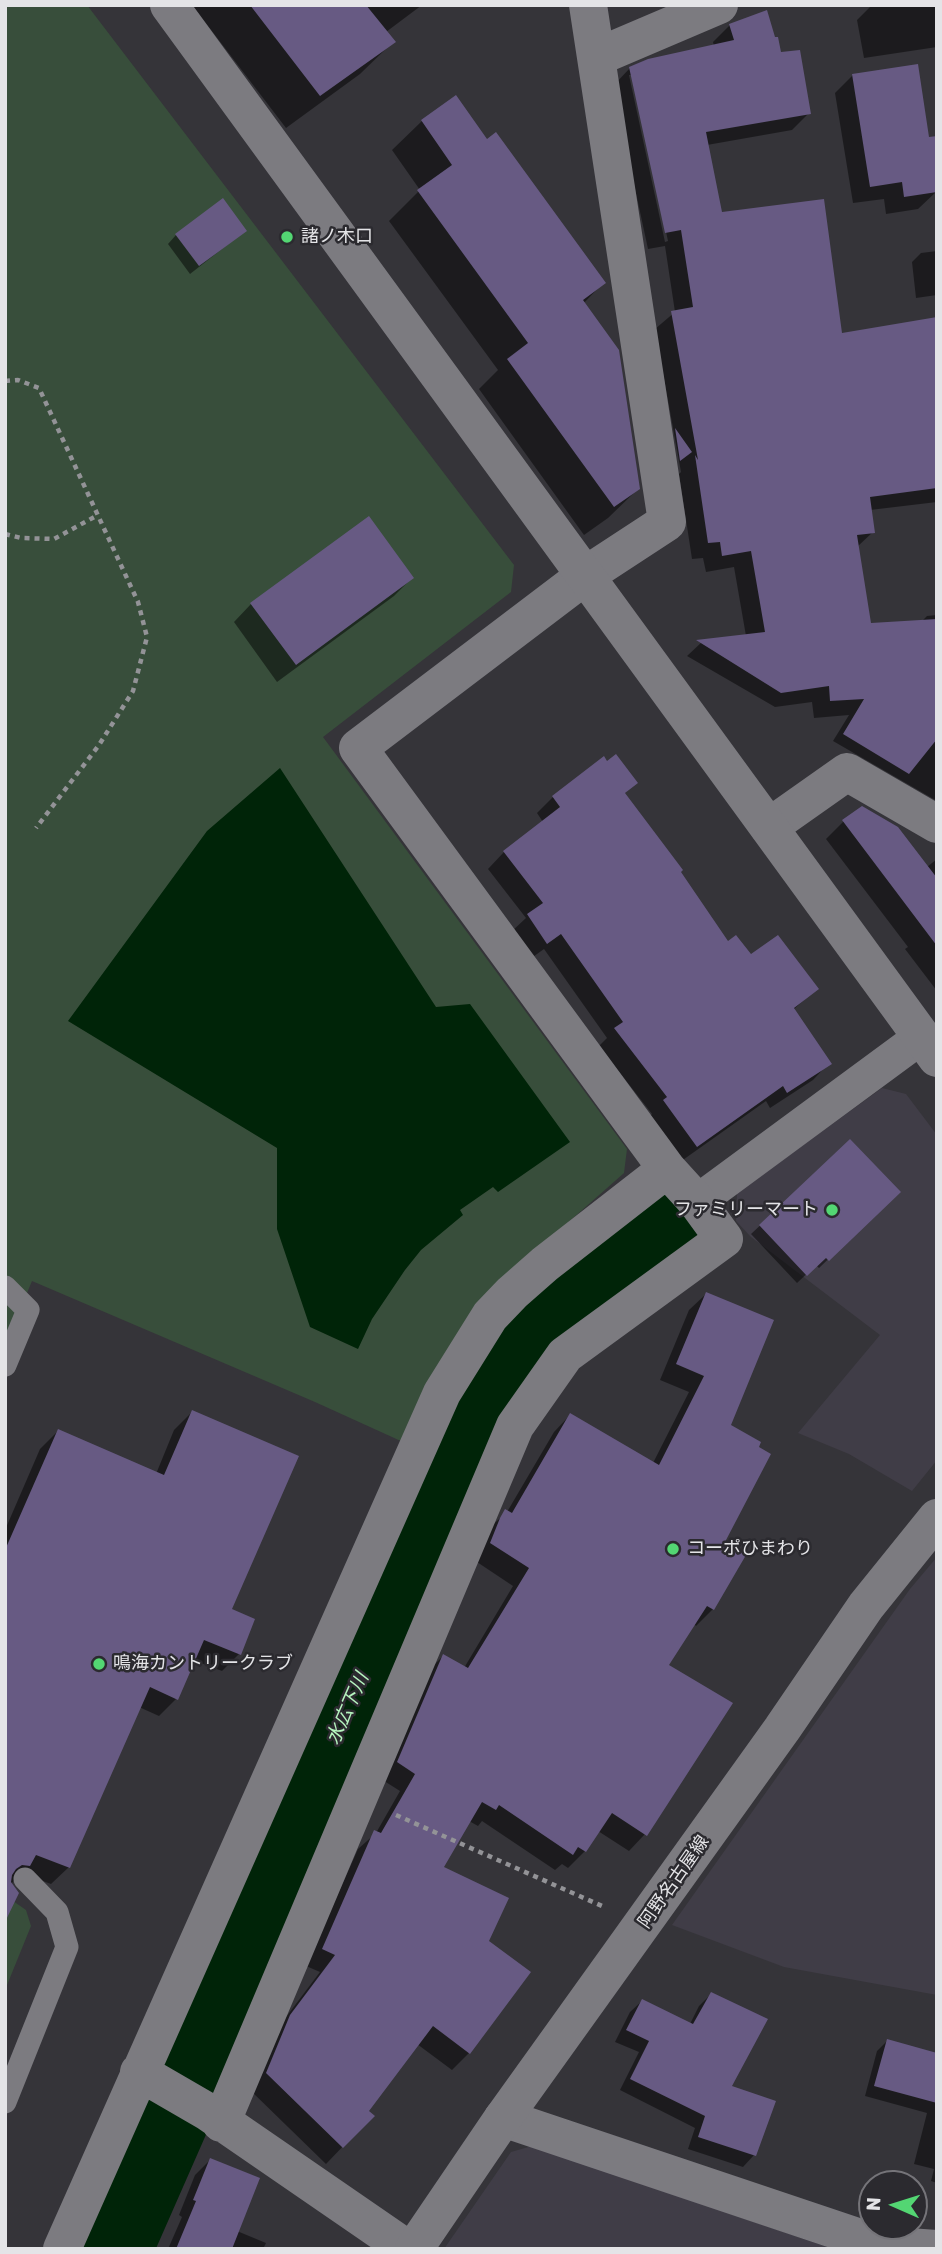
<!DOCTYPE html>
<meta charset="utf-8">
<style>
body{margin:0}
#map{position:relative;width:942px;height:2254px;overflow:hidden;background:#353439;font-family:Rubik,sans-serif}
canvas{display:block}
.frame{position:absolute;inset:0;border:7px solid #e4e4e7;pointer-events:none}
.north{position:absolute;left:858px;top:2170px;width:70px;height:70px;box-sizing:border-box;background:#2b2a2f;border:2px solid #757479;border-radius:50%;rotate:273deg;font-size:19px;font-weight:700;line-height:28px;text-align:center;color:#e4e4e7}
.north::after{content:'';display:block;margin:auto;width:24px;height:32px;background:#53d673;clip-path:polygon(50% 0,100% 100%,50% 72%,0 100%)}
</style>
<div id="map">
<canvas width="942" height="2254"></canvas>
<div class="frame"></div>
<div class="north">N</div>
</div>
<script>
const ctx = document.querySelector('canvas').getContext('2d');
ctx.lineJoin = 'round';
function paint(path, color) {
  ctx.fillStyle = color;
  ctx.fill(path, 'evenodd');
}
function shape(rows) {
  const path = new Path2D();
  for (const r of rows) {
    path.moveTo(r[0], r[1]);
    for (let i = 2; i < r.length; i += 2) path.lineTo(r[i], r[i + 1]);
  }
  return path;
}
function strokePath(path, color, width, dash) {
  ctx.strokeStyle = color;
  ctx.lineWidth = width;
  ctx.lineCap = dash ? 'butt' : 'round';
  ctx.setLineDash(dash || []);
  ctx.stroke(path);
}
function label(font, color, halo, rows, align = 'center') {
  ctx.font = font + ' Rubik,"Noto Sans JP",sans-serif';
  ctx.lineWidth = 5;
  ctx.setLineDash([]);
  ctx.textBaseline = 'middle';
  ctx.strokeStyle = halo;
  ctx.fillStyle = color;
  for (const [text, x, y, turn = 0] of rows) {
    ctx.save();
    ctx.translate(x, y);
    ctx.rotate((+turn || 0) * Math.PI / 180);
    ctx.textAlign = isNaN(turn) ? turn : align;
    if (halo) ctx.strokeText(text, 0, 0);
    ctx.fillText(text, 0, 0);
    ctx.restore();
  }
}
paint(shape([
 [882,1088,906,1094,937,1135,937,1460,912,1491,849,1454,798,1433,880,1335,751,1237,736,1221,737,1193],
 [937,1557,937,1995,784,1967,672,1925,910,1589],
 [532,2146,833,2249,444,2249,511,2152]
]), '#403d47');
paint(shape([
 [5,5,87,5,514,565,511,592,323,737,627,1149,624,1173,503,1280,403,1442,315,1402,32,1281,5,1346],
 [5,1900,13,1901,26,1910,31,1926,5,1990]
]), '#384e3b');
paint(shape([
 [280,768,436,1007,470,1004,570,1142,498,1192,493,1187,460,1210,463,1215,421,1250,405,1270,372,1319,358,1349,310,1327,277,1229,277,1148,68,1021,207,831]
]), '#002408');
paint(shape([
 [192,5,422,5,386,32,393,42,360,74,286,128],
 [872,5,937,5,937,47,864,58,857,20],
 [730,25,779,54,809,113,792,130,707,145,721,214,841,335,937,319,937,502,870,510,873,532,857,547,870,625,922,621,927,616,937,615,937,801,833,741,849,715,814,718,812,702,775,707,687,656,703,641,746,636,734,567,706,572,703,558,692,559,679,474,681,472,655,329,675,312,665,246,648,249,613,86,630,68,714,46,713,42],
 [629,75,633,75,668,241,665,242],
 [853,75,936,192,918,209,886,214,884,199,853,203,835,93],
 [456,97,487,141,603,283,583,304,638,489,608,518,584,535,479,389,498,370,389,221,420,190,392,150,422,121],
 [245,231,190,274,168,244,176,235],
 [937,251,937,295,916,298,912,262,921,253],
 [412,578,394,596,277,682,234,622,251,604],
 [607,763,636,782,624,794,727,944,816,989,793,1010,829,1063,813,1080,770,1108,766,1101,680,1162,648,1118,652,1114,599,1046,607,1038,544,949,530,959,511,932,526,918,488,869,504,852,543,822,537,813,553,797],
 [862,808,927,867,937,859,937,991,905,949,908,947,826,839,843,822],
 [850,1141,898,1192,819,1268,816,1265,797,1283,751,1234],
 [706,1294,728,1426,723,1543,713,1609,696,1626,694,1624,667,1666,645,1834,629,1851,598,1831,585,1851,568,1868,562,1864,555,1870,482,1821,478,1826,469,1821,441,1868,487,1942,528,1973,469,2053,452,2070,417,2044,367,2111,372,2116,326,2164,250,2090,274,2033,320,1972,306,1966,358,1849,376,1833,400,1791,381,1779,426,1673,443,1656,464,1668,513,1586,474,1560,489,1528,507,1512,554,1432,570,1415,653,1463,689,1392,660,1380,689,1310],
 [192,1412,239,1654,222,1671,193,1660,176,1699,159,1716,139,1707,69,1867,51,1884,21,1873,11,1884,5,1913,5,1530,40,1449,58,1431,156,1474,174,1430],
 [711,1994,729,2087,754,2155,743,2167,688,2149,695,2128,620,2090,639,2052,615,2042,630,2012,642,2001,690,2024,699,2006],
 [887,2041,937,2055,937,2183,931,2181,934,2169,914,2164,927,2113,865,2096,877,2051],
 [210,2160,237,2231,266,2243,263,2249,168,2249,182,2217,179,2215,195,2175]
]), '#0007');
strokePath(shape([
 [111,2249,457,1461,477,1414,501,1370,530,1331,662,1226]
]), '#002408', 82);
paint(shape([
 [250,5,366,5,396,42,320,96],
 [767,10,775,37,778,37,781,52,800,50,811,114,706,132,722,212,824,199,842,333,937,317,937,488,870,497,875,533,857,535,871,623,937,619,937,739,909,774,843,734,864,699,830,701,829,686,781,693,696,640,765,632,751,551,722,556,720,542,708,543,695,455,698,460,671,311,693,307,681,230,665,233,629,67,648,59,734,40,729,24],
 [918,64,929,137,937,136,937,192,904,197,902,182,870,187,852,74],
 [456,95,487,139,496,132,606,283,583,300,619,350,640,489,614,507,507,359,528,343,417,190,452,165,421,120],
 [223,198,247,231,199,266,175,234],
 [675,428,692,452,680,461],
 [369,516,414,578,296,665,250,603],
 [616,754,638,783,625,793,683,870,681,872,728,941,736,935,751,954,778,935,819,989,794,1008,832,1064,787,1093,783,1086,697,1147,663,1100,667,1097,614,1028,623,1022,561,934,547,944,527,914,543,903,503,851,560,807,552,796,604,756,607,761],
 [862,806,898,827,937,878,937,946,842,820],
 [850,1139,901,1192,829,1261,826,1258,807,1276,759,1225],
 [706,1292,774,1320,731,1425,761,1442,759,1447,771,1454,725,1542,746,1555,714,1610,707,1606,669,1665,733,1703,647,1836,612,1813,586,1852,578,1847,573,1855,499,1805,496,1810,482,1802,444,1867,509,1898,489,1941,531,1972,470,2054,433,2026,369,2111,375,2116,343,2148,266,2073,290,2015,335,1955,322,1949,374,1830,381,1833,415,1774,397,1762,443,1654,468,1668,529,1568,490,1543,500,1518,505,1509,512,1513,570,1413,659,1465,704,1376,676,1364],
 [192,1410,299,1456,232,1609,255,1619,241,1655,204,1640,178,1700,150,1687,70,1868,36,1855,30,1866,22,1865,16,1869,12,1875,11,1882,19,1893,5,1922,5,1550,58,1429,164,1475],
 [711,1992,768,2019,732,2086,776,2101,756,2156,698,2137,705,2116,630,2079,649,2041,626,2030,642,1999,693,2024],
 [887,2039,937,2053,937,2103,874,2086],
 [210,2158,260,2178,232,2249,176,2249,196,2201,193,2200]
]), '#675a83');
strokePath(shape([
 [5,381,18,380,39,388,138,602,147,637,133,691,99,745,36,828],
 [5,534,21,538,54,539,98,515],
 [396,1815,602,1906]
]), '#939397', 4.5, [5, 5]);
strokePath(shape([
 [5,1287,28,1310,5,1365],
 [5,2102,67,1947,57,1912,25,1879]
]), '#7c7b80', 23);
strokePath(shape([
 [697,1202,921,1037]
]), '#7c7b80', 35);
strokePath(shape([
 [597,57,719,5],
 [769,827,847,772,937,824],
 [139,2072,208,2112,407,2249],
 [503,2118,881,2245,936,2249],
 [221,2123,515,1426,565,1355,724,1239,697,1202,667,1169,358,748,586,575,667,522,588,5],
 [62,2249,442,1393,490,1316,512,1293,545,1264,667,1169]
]), '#7c7b80', 38);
strokePath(shape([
 [169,5,937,1058]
]), '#7c7b80', 38);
strokePath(shape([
 [414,2249,503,2118,782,1729,866,1606,937,1518]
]), '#7c7b80', 38);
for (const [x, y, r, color] of [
 [287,237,7,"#53d673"],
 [832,1210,7,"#53d673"],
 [673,1549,7,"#53d673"],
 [99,1664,7,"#53d673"]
]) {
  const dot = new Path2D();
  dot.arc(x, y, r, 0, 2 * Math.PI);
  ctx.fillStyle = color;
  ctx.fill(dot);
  strokePath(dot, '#2b2a2f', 2.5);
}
label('18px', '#e4e4e7', '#2b2a2f', [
 ["諸ノ木口",301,237],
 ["ファミリーマート",818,1210,"right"],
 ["コーポひまわり",687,1549],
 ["鳴海カントリークラブ",113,1664]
], 'left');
label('18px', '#e4e4e7', '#2b2a2f', [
 ["阿野名古屋線",674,1882,-55]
]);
label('italic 19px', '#b6f5bf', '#2b2a2f', [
 ["水広下川",348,1709,-66]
]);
</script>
